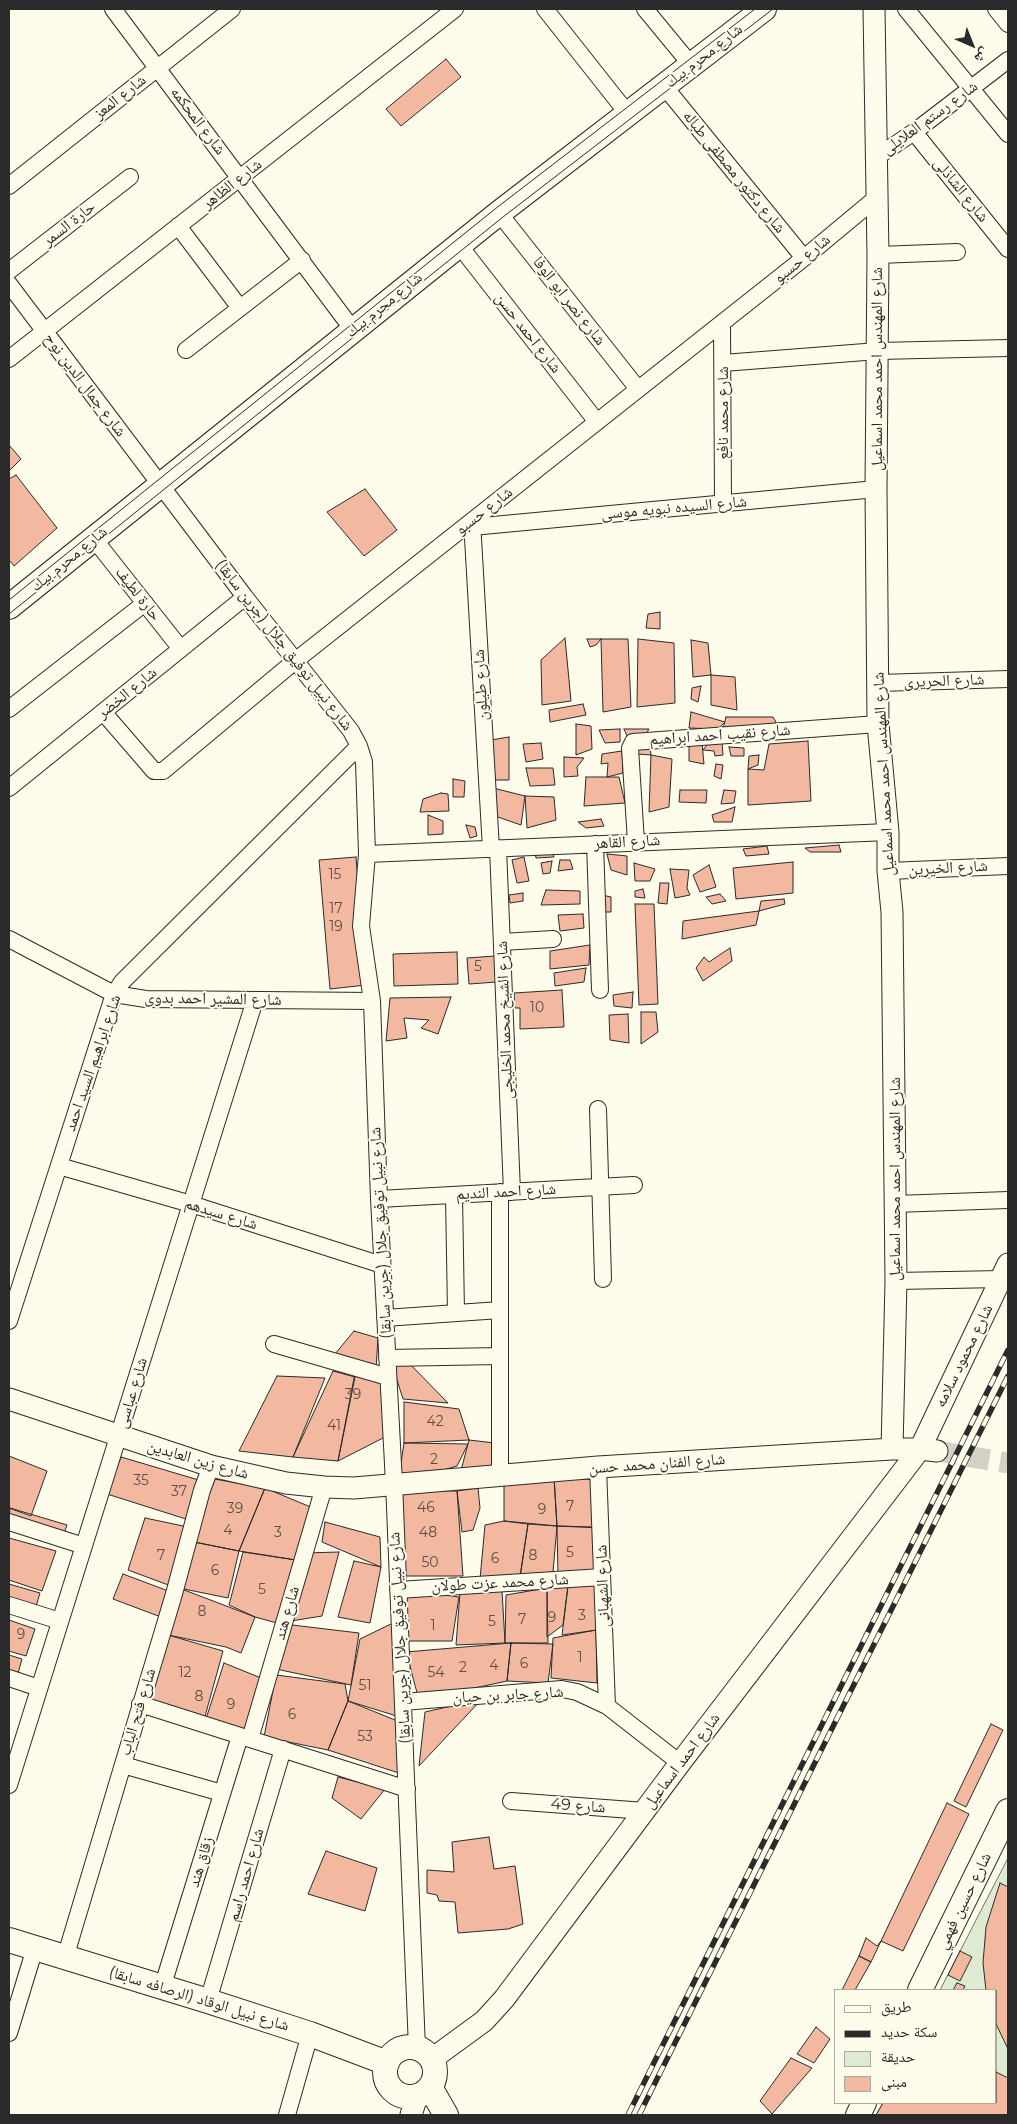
<!DOCTYPE html>
<meta charset="utf-8">
<style>
body{margin:0}
#map{position:relative;width:1017px;height:2124px;overflow:hidden;background:#fdfbea;font-family:Montserrat,"Noto Naskh Arabic",sans-serif}
canvas{display:block}
.frame{position:absolute;inset:0;border:10px solid #2b2b2b;pointer-events:none}
.legend{position:absolute;left:834px;top:1989px;width:162px;height:115px;box-sizing:border-box;background:#fdfbea;border:1px solid #a9a89e;margin:0;padding:6px 9px;list-style:none;font-size:15px;color:#2b2b2b}
.legend li{display:flex;align-items:center;gap:10px;height:25px}
.legend b{width:25px;border:1px solid #a9a89e}
.north{position:absolute;left:947px;top:20px;width:50px;height:50px;-webkit-text-stroke:4px #fdfbea;paint-order:stroke;rotate:136deg;font-size:14px;font-weight:700;line-height:20px;text-align:center;color:#2b2b2b}
.north::after{content:'';display:block;margin:auto;width:18px;height:22px;background:#2b2b2b;clip-path:polygon(50% 0,100% 100%,50% 72%,0 100%)}
</style>
<div id="map">
<canvas width="1017" height="2124"></canvas>
<div class="frame"></div>
<ul class="legend">
<li><b style="height:6px;background:#fdfbea"></b>طريق</li>
<li><b style="height:6px;background:#2b2b2b"></b>سكة حديد</li>
<li><b style="height:14px;background:#deebd1"></b>حديقة</li>
<li><b style="height:14px;background:#f2b8a0"></b>مبنى</li>
</ul>
<div class="north">ش</div>
</div>
<script>
const ctx = document.querySelector('canvas').getContext('2d');
ctx.lineJoin = 'round';
function paint(path, color) {
  ctx.fillStyle = color;
  ctx.fill(path, 'evenodd');
}
function shape(rows) {
  const path = new Path2D();
  for (const r of rows) {
    if (r.length === 3) {
      path.moveTo(r[0] + r[2], r[1]);
      path.arc(r[0], r[1], r[2], 0, 2 * Math.PI);
      continue;
    }
    path.moveTo(r[0], r[1]);
    for (let i = 2; i < r.length; i += 2) path.lineTo(r[i], r[i + 1]);
  }
  return path;
}
function strokePath(path, color, width, dash) {
  ctx.strokeStyle = color;
  ctx.lineWidth = width;
  ctx.lineCap = dash ? 'butt' : 'round';
  ctx.setLineDash(dash || []);
  ctx.stroke(path);
}
function label(font, color, halo, rows, align = 'center') {
  ctx.font = font + ' Montserrat,"Noto Naskh Arabic",sans-serif';
  ctx.lineWidth = 4;
  ctx.setLineDash([]);
  ctx.textBaseline = 'middle';
  ctx.strokeStyle = halo;
  ctx.fillStyle = color;
  for (const [text, x, y, turn = 0] of rows) {
    ctx.save();
    ctx.translate(x, y);
    ctx.rotate((+turn || 0) * Math.PI / 180);
    ctx.textAlign = isNaN(turn) ? turn : align;
    if (halo) ctx.strokeText(text, 0, 0);
    ctx.fillText(text, 0, 0);
    ctx.restore();
  }
}
const green = shape([
 [1008,1858,1008,2115,876,2115,883,2103,996,2103,996,1990,940,1990,1008,1858]
]);
paint(green, '#deebd1');
strokePath(green, '#74746e', 1);
const building = shape([
 [446,59,461,77,401,126,386,109,446,59],
 [9,445,21,459,9,471,9,445],
 [16,475,57,528,14,566,9,560,9,479,16,475],
 [365,489,397,530,364,556,327,512,365,489],
 [660,612,660,629,646,628,648,614,660,612],
 [565,638,571,701,542,705,541,660,565,638],
 [587,639,601,639,596,645,590,647,587,639],
 [601,639,628,639,631,707,603,712,601,639],
 [638,639,674,643,675,703,637,707,638,639],
 [691,640,708,643,711,675,693,677,691,640],
 [711,675,735,677,737,710,711,705,711,675],
 [701,686,698,702,691,699,692,688,701,686],
 [583,704,586,715,550,722,549,710,583,704],
 [691,712,725,722,718,729,689,728,691,712],
 [726,717,773,717,778,726,723,729,726,717],
 [576,724,591,726,592,749,576,755,576,724],
 [620,729,620,742,605,743,599,730,620,729],
 [624,729,649,729,645,736,628,738,624,729],
 [509,737,509,780,495,780,491,740,509,737],
 [808,741,811,801,748,805,748,769,764,770,769,744,808,741],
 [709,742,722,742,723,755,715,756,714,751,703,750,709,742],
 [541,743,543,759,526,762,523,744,541,743],
 [702,743,704,764,689,761,689,744,702,743],
 [639,747,650,747,651,755,637,754,639,747],
 [729,747,744,748,744,756,731,756,729,747],
 [622,751,623,773,607,777,608,763,601,764,602,754,622,751],
 [651,755,672,759,669,807,649,812,651,755],
 [759,755,758,765,748,769,749,756,759,755],
 [564,757,584,758,577,767,578,776,564,777,564,757],
 [716,764,723,765,721,779,714,776,716,764],
 [526,768,553,768,555,785,530,786,526,768],
 [586,777,619,777,625,803,584,806,586,777],
 [453,779,465,781,464,797,453,797,453,779],
 [493,788,525,796,521,825,495,816,493,788],
 [680,790,707,790,706,803,679,802,680,790],
 [724,790,736,791,734,803,721,804,724,790],
 [441,793,448,794,449,811,420,812,423,799,441,793],
 [525,796,554,797,556,820,527,828,525,796],
 [735,807,732,822,714,822,712,815,735,807],
 [428,815,443,821,443,834,428,835,428,815],
 [601,819,604,826,586,828,578,822,601,819],
 [466,825,475,827,477,836,470,838,466,825],
 [839,845,841,852,810,852,805,848,839,845],
 [767,846,769,854,746,856,743,849,767,846],
 [552,850,554,857,536,858,535,852,552,850],
 [607,854,627,856,627,875,611,870,607,854],
 [356,857,366,985,330,989,319,860,356,857],
 [524,857,529,881,517,883,512,860,524,857],
 [560,860,570,860,573,869,558,871,560,860],
 [552,861,550,873,543,874,541,863,552,861],
 [793,862,793,893,736,899,733,868,793,862],
 [634,863,655,869,650,881,635,881,634,863],
 [709,865,716,887,700,892,693,875,709,865],
 [670,869,689,870,687,888,690,895,675,898,670,869],
 [660,883,669,883,667,904,658,903,660,883],
 [643,889,645,898,635,897,635,891,643,889],
 [546,890,580,891,580,904,541,905,546,890],
 [523,893,523,901,510,903,509,895,523,893],
 [720,894,726,901,712,904,706,897,720,894],
 [602,895,611,897,611,912,603,912,602,895],
 [784,899,785,904,759,911,761,901,784,899],
 [635,904,654,904,658,1004,639,1005,635,904],
 [759,911,756,925,682,939,683,921,759,911],
 [583,914,584,928,560,931,558,915,583,914],
 [590,945,589,965,550,969,550,951,590,945],
 [730,948,732,961,703,981,696,968,704,957,709,962,730,948],
 [457,952,458,984,394,986,393,954,457,952],
 [495,956,497,982,469,984,467,958,495,956],
 [586,968,584,982,555,986,554,973,586,968],
 [562,990,564,1027,520,1029,520,1008,515,1008,514,993,562,990],
 [633,992,632,1008,614,1006,613,995,633,992],
 [451,997,438,1034,421,1028,429,1020,404,1018,407,1038,386,1041,390,998,451,997],
 [641,1012,656,1012,658,1032,641,1044,641,1012],
 [628,1014,629,1043,610,1040,609,1015,628,1014],
 [354,1331,378,1338,376,1369,330,1360,354,1331],
 [408,1362,448,1403,403,1399,392,1364,408,1362],
 [356,1368,382,1382,385,1437,338,1461,356,1368],
 [333,1371,355,1377,338,1461,293,1457,333,1371],
 [277,1376,325,1378,293,1457,239,1451,277,1376],
 [404,1402,459,1409,469,1440,404,1443,404,1402],
 [469,1440,495,1443,500,1470,459,1478,469,1440],
 [404,1443,468,1444,457,1466,398,1483,404,1443],
 [9,1456,47,1471,31,1516,9,1508,9,1456],
 [121,1457,202,1481,189,1520,107,1494,121,1457],
 [554,1477,599,1480,594,1527,557,1526,554,1477],
 [554,1477,557,1526,504,1521,504,1482,554,1477],
 [209,1478,265,1488,239,1551,194,1542,209,1478],
 [265,1488,313,1508,296,1560,239,1551,265,1488],
 [478,1488,480,1508,473,1530,462,1532,457,1491,478,1488],
 [402,1490,457,1491,463,1576,403,1576,402,1490],
 [10,1508,67,1525,62,1539,9,1522,10,1508],
 [145,1518,188,1527,171,1586,128,1570,145,1518],
 [504,1521,528,1524,520,1577,480,1579,485,1525,504,1521],
 [325,1522,380,1537,381,1567,322,1542,325,1522],
 [528,1524,557,1526,553,1572,520,1577,528,1524],
 [557,1526,601,1528,602,1577,558,1575,557,1526],
 [9,1538,56,1551,42,1591,9,1580,9,1538],
 [194,1542,239,1551,228,1598,179,1588,194,1542],
 [243,1552,296,1560,277,1623,255,1617,229,1605,243,1552],
 [339,1552,322,1616,291,1621,305,1553,339,1552],
 [354,1561,381,1567,370,1623,338,1617,354,1561],
 [123,1574,171,1592,161,1617,113,1599,123,1574],
 [9,1584,40,1593,35,1610,9,1604,9,1584],
 [603,1584,604,1629,562,1635,568,1586,603,1584],
 [568,1586,563,1625,547,1637,547,1588,568,1586],
 [179,1588,255,1617,241,1653,226,1647,168,1635,179,1588],
 [547,1588,548,1643,505,1643,506,1595,547,1588],
 [403,1589,459,1597,452,1641,400,1641,403,1589],
 [502,1590,505,1643,456,1645,460,1592,502,1590],
 [9,1620,35,1629,26,1656,9,1651,9,1620],
 [393,1623,400,1717,348,1701,360,1639,393,1623],
 [284,1624,359,1633,351,1685,276,1669,284,1624],
 [596,1630,597,1683,551,1678,553,1638,596,1630],
 [168,1635,223,1651,204,1720,149,1702,168,1635],
 [511,1643,507,1681,419,1700,406,1652,511,1643],
 [511,1643,553,1644,548,1683,507,1681,511,1643],
 [9,1655,22,1659,14,1688,9,1687,9,1655],
 [224,1663,261,1678,250,1739,206,1719,224,1663],
 [276,1675,345,1684,348,1701,328,1750,264,1737,276,1675],
 [482,1699,419,1766,425,1712,482,1699],
 [348,1701,400,1722,402,1774,328,1750,348,1701],
 [991,1724,1003,1730,966,1807,954,1801,991,1724],
 [338,1777,385,1789,361,1819,332,1798,338,1777],
 [947,1803,969,1814,903,1951,881,1941,947,1803],
 [489,1837,494,1869,515,1866,523,1924,508,1929,458,1933,455,1902,439,1901,437,1895,427,1893,427,1870,454,1872,452,1842,489,1837],
 [326,1851,377,1868,365,1911,308,1894,326,1851],
 [1000,1883,1008,1887,1008,2049,996,2024,996,1990,986,1990,983,1963,986,1927,1000,1883],
 [866,1938,877,1946,881,1941,871,1962,859,1956,866,1938],
 [960,1951,972,1957,960,1981,948,1975,960,1951],
 [859,1956,871,1962,855,1990,842,1990,859,1956],
 [957,1983,965,1986,963,1990,953,1990,957,1983],
 [816,2027,830,2039,814,2063,797,2054,816,2027],
 [791,2058,812,2068,772,2114,760,2101,791,2058],
 [996,2072,1008,2078,1008,2115,876,2115,883,2103,996,2103,996,2072]
]);
paint(building, '#f2b8a0');
strokePath(building, '#2b2b2b', 1);
strokePath(shape([
 [937,1451,1008,1463]
]), '#d3d1c4', 21, [21, 11]);
const minor = shape([
 [113,9,353,330],
 [545,9,628,114],
 [645,9,692,66],
 [906,9,1008,134],
 [996,9,1008,24],
 [664,86,804,258],
 [914,132,1008,249],
 [875,158,914,132,1008,60],
 [9,186,232,9],
 [499,213,638,389],
 [178,226,240,308],
 [459,245,597,422],
 [878,255,957,252],
 [9,271,130,177],
 [9,284,245,597,351,731,359,746,364,762,367,854,361,926,372,1001,379,1199,394,1483,417,2048],
 [722,323,723,503],
 [186,350,302,260],
 [9,359,455,9],
 [723,363,878,351,1008,348],
 [472,521,491,849],
 [472,527,876,489],
 [94,539,181,649],
 [879,683,1008,679],
 [9,709,145,603],
 [103,712,154,771,163,771,295,661,804,258,875,199],
 [9,788,245,597],
 [636,842,630,748,633,742,878,724],
 [595,844,600,990],
 [498,848,512,1192],
 [367,854,888,832],
 [888,871,1008,866],
 [9,939,114,994,146,999,372,1001],
 [502,942,553,939],
 [598,1109,603,1279],
 [59,1166,191,1204,382,1265],
 [454,1195,456,1313],
 [379,1199,634,1185],
 [895,1204,1008,1200],
 [896,1281,1001,1279],
 [385,1318,500,1310],
 [9,1321,114,994,122,982,359,746],
 [274,1344,388,1377],
 [387,1358,500,1356],
 [598,1467,607,1706],
 [500,1475,500,1192],
 [9,1522,84,1546],
 [398,1590,602,1577],
 [9,1605,60,1621],
 [9,1678,39,1688],
 [403,1702,562,1689,577,1692,607,1706,680,1763],
 [140,1704,407,1789],
 [250,1739,324,1487],
 [123,1765,222,1793],
 [9,1785,255,1000],
 [511,1801,645,1811],
 [65,1958,174,1594,202,1490,211,1466],
 [162,1988,240,1736],
 [208,2001,283,1749],
 [9,2033,35,1948],
 [287,2115,310,2034]
]);
const tertiary = shape([
 [874,9,878,255,876,489,878,724,888,832,888,871,892,912,896,1281,892,1449],
 [9,1399,211,1466,286,1483,324,1487,354,1488,598,1467,892,1449,920,1449,937,1451],
 [432,2059,484,2021,504,1999,680,1763,920,1449,1008,1264],
 [411,2115,417,2096]
]);
const secondary = shape([
 [9,607,499,213,764,9],
 [9,1940,208,2001,310,2034,387,2063],
 [920,1990,1008,1811],
 [410,2072,25],
 [430,2087,446,2115],
 [858,2115,864,2103]
]);
strokePath(minor, '#2b2b2b', 18);
strokePath(tertiary, '#2b2b2b', 23);
strokePath(secondary, '#2b2b2b', 26);
strokePath(minor, '#fdfbea', 16);
strokePath(tertiary, '#fdfbea', 21);
strokePath(secondary, '#fdfbea', 24);
strokePath(shape([
 [9,600,495,209,755,9],
 [9,614,503,217,773,9]
]), '#2b2b2b', 1);
const rail = shape([
 [628,2115,1008,1350],
 [639,2115,1008,1376]
]);
strokePath(rail, '#2b2b2b', 5.5);
strokePath(rail, '#fdfbea', 4, [11]);
label('14px', '#5d4e48', null, [
 ["15",335,875],
 ["17",336,909],
 ["19",336,927],
 ["5",478,967],
 ["10",537,1008],
 ["39",353,1395],
 ["42",435,1422],
 ["41",334,1426],
 ["2",434,1460],
 ["35",141,1481],
 ["37",179,1492],
 ["7",570,1507],
 ["46",426,1508],
 ["39",235,1509],
 ["9",542,1510],
 ["4",228,1531],
 ["3",278,1533],
 ["48",428,1533],
 ["5",570,1553],
 ["7",161,1556],
 ["8",533,1556],
 ["6",495,1559],
 ["50",430,1563],
 ["6",215,1571],
 ["5",262,1590],
 ["8",202,1612],
 ["3",582,1616],
 ["9",552,1618],
 ["7",522,1620],
 ["5",492,1622],
 ["1",433,1626],
 ["9",21,1635],
 ["1",580,1658],
 ["6",524,1664],
 ["4",494,1666],
 ["2",463,1668],
 ["12",185,1673],
 ["54",436,1673],
 ["51",365,1686],
 ["8",199,1697],
 ["9",231,1705],
 ["6",292,1715],
 ["53",365,1737]
]);
label('16px', '#2b2b2b', '#fdfbea', [
 ["شارع محرم بيك",704,56,-38],
 ["شارع المعز",120,97,-38],
 ["شارع رستم العلايلى",930,118,-36],
 ["شارع المحكمه",198,121,53],
 ["شارع دكتور مصطفى طباله",734,172,51],
 ["شارع الظاهر",232,184,-38],
 ["شارع الشاذلى",961,190,51],
 ["حارة السمر",69,224,-38],
 ["شارع حسبو",802,259,-39],
 ["شارع نصر ابو الوفا",569,301,52],
 ["شارع محرم بيك",384,305,-39],
 ["شارع احمد حسن",528,333,52],
 ["شارع المهندس احمد محمد اسماعيل",877,369,-90],
 ["شارع جمال الدين نوح",85,385,53],
 ["شارع محمد نافع",723,413,-90],
 ["شارع السيده نبويه موسى",674,508,-5],
 ["شارع حسبو",484,511,-38],
 ["شارع محرم بيك",69,559,-39],
 ["حارة لطيف",138,594,52],
 ["شارع نبيل توفيق جلال (جرين سابقا)",284,645,52],
 ["شارع الحريرى",944,681,-2],
 ["شارع طيلون",481,685,-93],
 ["شارع الخضر",127,693,-39],
 ["شارع نقيب احمد ابراهيم",720,735,-4],
 ["شارع المهندس احمد محمد اسماعيل",884,774,-93],
 ["شارع القاهر",627,842,-3],
 ["شارع الخيرين",948,868,-3],
 ["شارع المشير احمد بدوى",213,999,1],
 ["شارع الشيخ محمد الخليجى",505,1020,-92],
 ["شارع ابراهيم السيد احمد",93,1063,-71],
 ["شارع المهندس احمد محمد اسماعيل",895,1179,-90],
 ["شارع احمد النديم",506,1192,-3],
 ["شارع سيدهم",221,1214,17],
 ["شارع نبيل توفيق جلال (جرين سابقا)",381,1233,-93],
 ["شارع محمود سلامه",964,1356,-64],
 ["شارع عباسى",132,1393,-73],
 ["شارع زين العابدين",198,1460,16],
 ["شارع الفنان محمد حسن",657,1464,-4],
 ["شارع محمد عزت طولان",500,1583,-3],
 ["شارع الشهبانى",603,1586,-92],
 ["شارع هند",287,1613,-74],
 ["شارع نبيل توفيق جلال (جرين سابقا)",400,1638,-93],
 ["شارع جابر بن حيان",508,1695,-3],
 ["شارع فتح الباب",138,1712,-73],
 ["شارع احمد اسماعيل",682,1761,-53],
 ["شارع 49",578,1806,4],
 ["زقاق هند",201,1862,-73],
 ["شارع احمد راسم",246,1875,-74],
 ["شارع حسين فهمي",964,1901,-64],
 ["شارع نبيل الوقاد (الرصافه سابقا)",199,1999,17]
]);
</script>
